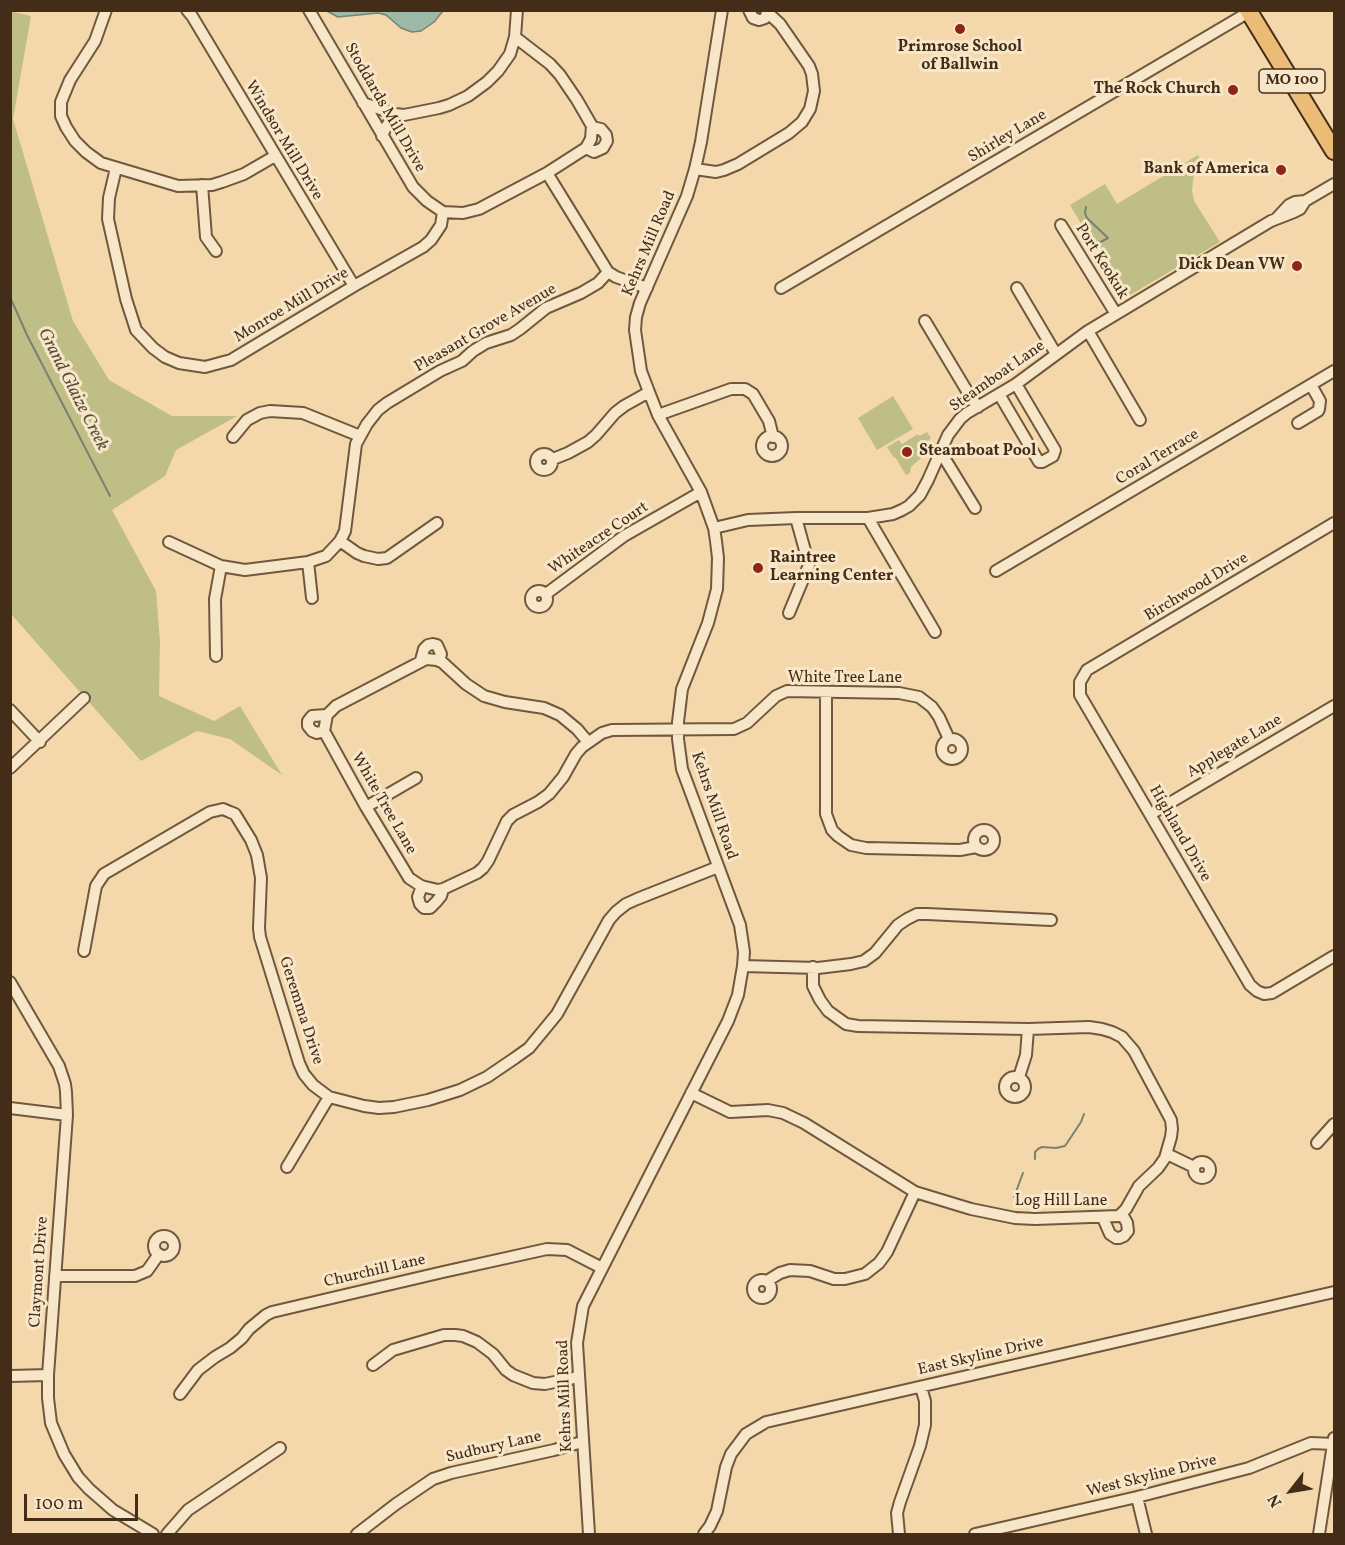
<!DOCTYPE html>
<style>
body{margin:0}
#map{position:relative;width:1345px;height:1545px;overflow:hidden;background:#f4d8ac;font-family:Vollkorn,serif}
canvas{display:block}
.frame{position:absolute;inset:0;border:12px solid #432d18;pointer-events:none}
.north{position:absolute;left:1261px;top:1461px;width:60px;height:60px;-webkit-text-stroke:4px #f8e6c9;paint-order:stroke;rotate:239deg;font-size:16px;font-weight:700;line-height:24px;text-align:center;color:#432d18}
.north::after{content:'';display:block;margin:auto;width:21px;height:27px;background:#432d18;clip-path:polygon(50% 0,100% 100%,50% 72%,0 100%)}
.scale{position:absolute;left:24px;top:1494px;width:114px;height:27px;box-sizing:border-box;border:3px solid #432d18;border-top:0;padding-left:8px;font-size:18px;line-height:21px;white-space:nowrap;color:#432d18;-webkit-text-stroke:4px #f8e6c9;paint-order:stroke}
</style>
<div id="map">
<canvas width="1345" height="1545"></canvas>
<div class="frame"></div>
<div class="north">N</div>
<div class="scale">100 m</div>
</div>
<script>
const ctx = document.querySelector('canvas').getContext('2d');
ctx.lineJoin = 'round';
function paint(path, color) {
  ctx.fillStyle = color;
  ctx.fill(path, 'evenodd');
}
function shape(rows) {
  const path = new Path2D();
  for (const r of rows) {
    if (r.length === 3) {
      path.moveTo(r[0] + r[2], r[1]);
      path.arc(r[0], r[1], r[2], 0, 2 * Math.PI);
      continue;
    }
    path.moveTo(r[0], r[1]);
    for (let i = 2; i < r.length; i += 2) path.lineTo(r[i], r[i + 1]);
  }
  return path;
}
function strokePath(path, color, width, dash) {
  ctx.strokeStyle = color;
  ctx.lineWidth = width;
  ctx.lineCap = dash ? 'butt' : 'round';
  ctx.setLineDash(dash || []);
  ctx.stroke(path);
}
function label(font, color, halo, rows, align = 'center') {
  ctx.font = font + ' Vollkorn,serif';
  ctx.lineWidth = 6;
  ctx.setLineDash([]);
  ctx.textBaseline = 'middle';
  ctx.strokeStyle = halo;
  ctx.fillStyle = color;
  for (const [text, x, y, turn = 0] of rows) {
    ctx.save();
    ctx.translate(x, y);
    ctx.rotate((+turn || 0) * Math.PI / 180);
    ctx.textAlign = isNaN(turn) ? turn : align;
    if (halo) ctx.strokeText(text, 0, 0);
    ctx.fillText(text, 0, 0);
    ctx.restore();
  }
}
paint(shape([
 [10,11,31,16,13,119,73,321,109,380,172,416,237,416,176,450,165,476,112,510,156,591,160,641,159,696,214,721,240,706,282,775,230,739,197,731,141,761,11,614],
 [1198,155,1200,159,1194,174,1192,190,1194,201,1220,242,1125,298,1070,205,1105,184,1117,204],
 [893,396,913,429,877,450,858,418],
 [927,432,931,438,927,442,929,445,920,459,911,467,910,473,906,475,895,457,894,458,887,447,899,440,902,444,918,434,919,436]
]), '#bfbe87');
const water = shape([
 [327,11,443,11,434,22,421,31,412,32,401,28,386,15,378,13,338,17,327,11]
]);
paint(water, '#9cbaa7');
strokePath(water, '#78826e', 1.5);
strokePath(shape([
 [1086,207,1085,213,1087,218,1108,238,1095,245],
 [10,297,27,335,110,496],
 [1035,1159,1035,1152,1038,1149,1042,1147,1056,1148,1065,1146,1081,1122,1084,1114],
 [1014,1197,1023,1173]
]), '#78826e', 2);
const minor = shape([
 [106,10,95,41,70,80,61,102,61,116,66,127,75,141,86,152,101,163,178,186,212,185,222,182,244,174,275,156],
 [187,10,192,16,354,286],
 [309,10,413,187,427,201,443,212],
 [749,10,753,18,759,20,765,18,768,10],
 [363,103,395,114,404,115,439,108,449,105,468,96,487,82,498,71,510,54,515,37],
 [382,136,386,127,395,114],
 [586,148,594,152,603,148,607,141,606,135,601,129,592,127],
 [116,168,109,198,108,219,126,299,136,330,153,348,165,357,179,363,205,367,231,360,354,286,423,247,431,240,441,225,443,212,463,213,479,209,547,173,586,148,591,139,592,126,577,100,560,75,550,64,515,37,517,10],
 [695,169,716,172,724,170,738,164,789,133,802,122,810,109,814,91,812,74,809,66,780,24,768,13],
 [547,173,608,272,616,277,647,288],
 [202,185,206,237,216,251],
 [1276,219,1289,205,1295,202,1305,201],
 [1061,225,1116,314],
 [781,288,1249,12],
 [1017,288,1056,354],
 [925,321,970,396,978,407],
 [1088,331,1140,420],
 [999,394,1039,462,1042,462,1053,456,1055,450,1016,384],
 [658,415,731,389,745,389,753,394,769,421,773,437],
 [1298,423,1318,411,1319,409,1320,401,1311,385],
 [772,446,10],
 [233,437,247,420,260,413,270,411,303,413,360,436],
 [940,451,975,508],
 [544,462,8],
 [553,459,568,453,588,442,596,435,615,413,624,406,649,392],
 [868,518,935,632],
 [1334,523,1087,670,1080,682,1080,695,1250,985,1257,991,1264,994,1272,993,1334,956],
 [714,528,748,520,796,518,868,518,893,514,902,510,909,506,920,495,928,480,948,435,960,419,967,413,1016,384,1088,331,1271,221,1294,212,1300,209,1305,201,1334,184],
 [340,541,357,553,364,556,378,559,387,558,437,523],
 [169,542,221,566,245,570,308,562,326,556,340,541,345,531,356,444,367,424,378,410,387,403,440,371,462,361,473,351,486,343,511,335,520,329,546,308,581,293,598,283,608,272],
 [308,562,312,598],
 [996,571,1334,371],
 [539,599,8],
 [546,594,624,536,701,492],
 [789,613,809,565,796,518],
 [216,656,215,599,221,566],
 [421,660,424,649,428,645,433,644,437,645,441,654,439,661],
 [826,692,826,814,832,830,838,836,851,845,866,848,960,850,976,847],
 [10,710,40,742],
 [324,731,317,733,312,731,308,726,308,721,312,716,327,715],
 [952,749,10],
 [588,742,577,729,560,715,544,708,505,702,484,696,466,684,442,662,437,660,426,659,336,706,327,715,324,731,366,807,409,878,421,886,438,890,443,889,477,873,483,868,488,861,507,821,513,815,538,802,549,794,563,777,576,754,582,747,602,733,612,730,734,729,747,723,776,696,787,691,899,693,919,697,932,707,939,717,949,739],
 [10,768,84,698],
 [366,807,416,778],
 [1151,814,1334,706],
 [984,840,10],
 [422,886,418,897,420,904,424,908,430,908,436,902,441,896,443,889],
 [84,951,96,886,104,874,210,812,223,809,230,812,235,814,251,840,257,855,261,878,259,928,260,937,299,1063,304,1074,313,1085,329,1097,364,1106,379,1108,394,1107,428,1100,460,1090,487,1077,515,1058,529,1048,557,1014,609,920,616,912,626,904,637,899,718,867],
 [743,966,818,968,851,964,864,961,875,953,898,925,907,919,917,914,927,914,1051,920],
 [10,982,59,1066,65,1084,66,1092,67,1115,48,1375,48,1398,51,1423,64,1454,78,1477,89,1489,113,1510,153,1534],
 [1015,1087,10],
 [1019,1077,1026,1055,1028,1029],
 [691,1093,730,1112,768,1110,783,1113,804,1123,915,1192,971,1209,1015,1218,1035,1219,1119,1216,1126,1209,1139,1186,1158,1168,1165,1158,1171,1137,1172,1129,1171,1120,1134,1051,1122,1037,1112,1032,1102,1029,1089,1027,1028,1029,858,1026,846,1024,828,1011,820,1000,813,986,813,967],
 [10,1108,67,1115],
 [1317,1143,1334,1124],
 [1167,1154,1194,1167],
 [1202,1170,8],
 [287,1167,329,1097],
 [1103,1218,1110,1234,1116,1238,1119,1238,1124,1236,1128,1231,1127,1223,1122,1214],
 [164,1246,10],
 [55,1276,135,1276,147,1271,159,1254],
 [762,1289,9],
 [767,1281,780,1273,790,1270,810,1271,834,1279,845,1279,865,1274,879,1263,887,1252,915,1192],
 [373,1365,393,1350,444,1335,455,1335,463,1336,477,1342,493,1354,506,1370,513,1375,533,1383,545,1384,578,1377],
 [10,1376,48,1375],
 [180,1394,198,1370,215,1357,230,1348,242,1338,249,1329,266,1315,272,1312,443,1272,547,1249,567,1250,602,1268],
 [1137,1497,1146,1534],
 [167,1534,188,1510,280,1448],
 [357,1534,396,1504,433,1479,451,1473,554,1450,582,1442],
 [589,1534,577,1343,583,1306,728,1021,738,995,743,966,744,952,740,925,682,769,678,739,678,722,682,689,708,623,717,589,718,558,716,541,714,528,701,492,658,415,649,392,641,371,635,330,636,317,640,303,687,196,695,169,701,142,722,10],
 [704,1534,710,1526,717,1511,726,1467,731,1454,746,1434,766,1422,1334,1292],
 [899,1534,897,1513,900,1502,920,1446,925,1425,925,1401,921,1387],
 [975,1534,1137,1497,1249,1468,1311,1443,1334,1444],
 [1319,1534,1334,1438]
]);
const highway = shape([
 [1248,10,1334,151]
]);
strokePath(minor, '#6f583d', 14);
strokePath(highway, '#432d18', 20);
strokePath(minor, '#f8e6c9', 10);
strokePath(highway, '#eabc76', 16);
for (const [x, y, r, color] of [
 [960,29,6,"#8f2418"],
 [1233,90,6,"#8f2418"],
 [1281,170,6,"#8f2418"],
 [1297,266,6,"#8f2418"],
 [907,452,6,"#8f2418"],
 [758,568,6,"#8f2418"]
]) {
  const dot = new Path2D();
  dot.arc(x, y, r, 0, 2 * Math.PI);
  ctx.fillStyle = color;
  ctx.fill(dot);
  strokePath(dot, '#f8e6c9', 2);
}
for (const [x, y, w] of [
 [1292,81,66]
]) {
  const box = new Path2D();
  box.roundRect(x - w / 2, y - 12, w, 24, 4.5);
  ctx.fillStyle = '#f8e6c9';
  ctx.fill(box);
  strokePath(box, '#432d18', 1.5);
}
label('bold 15px', '#432d18', null, [
 ["MO 100",1292,81]
]);
label('bold 16px', '#432d18', '#f8e6c9', [
 ["Primrose School",960,48,"center"],
 ["of Ballwin",960,66,"center"],
 ["The Rock Church",1221,90],
 ["Bank of America",1269,170],
 ["Dick Dean VW",1285,266],
 ["Steamboat Pool",919,452,"left"],
 ["Raintree",770,559,"left"],
 ["Learning Center",770,577,"left"]
], 'right');
label('16px', '#432d18', '#f8e6c9', [
 ["Stoddards Mill Drive",384,108,60],
 ["Shirley Lane",1008,137,-31],
 ["Windsor Mill Drive",283,141,59],
 ["Kehrs Mill Road",650,244,-67],
 ["Port Keokuk",1101,262,58],
 ["Monroe Mill Drive",292,306,-31],
 ["Pleasant Grove Avenue",486,329,-30],
 ["Steamboat Lane",998,377,-35],
 ["Coral Terrace",1158,458,-31],
 ["Whiteacre Court",599,539,-34],
 ["Birchwood Drive",1197,588,-31],
 ["White Tree Lane",845,679],
 ["Applegate Lane",1235,747,-31],
 ["White Tree Lane",383,804,60],
 ["Kehrs Mill Road",713,806,71],
 ["Highland Drive",1179,834,60],
 ["Geremma Drive",300,1011,72],
 ["Log Hill Lane",1061,1202],
 ["Claymont Drive",40,1272,-86],
 ["Churchill Lane",375,1272,-13],
 ["East Skyline Drive",981,1357,-13],
 ["Kehrs Mill Road",566,1396,-92],
 ["Sudbury Lane",494,1448,-13],
 ["West Skyline Drive",1152,1477,-14]
]);
label('italic 18px', '#59503c', '#f8e6c9', [
 ["Grand Glaize Creek",72,390,63]
]);
</script>
